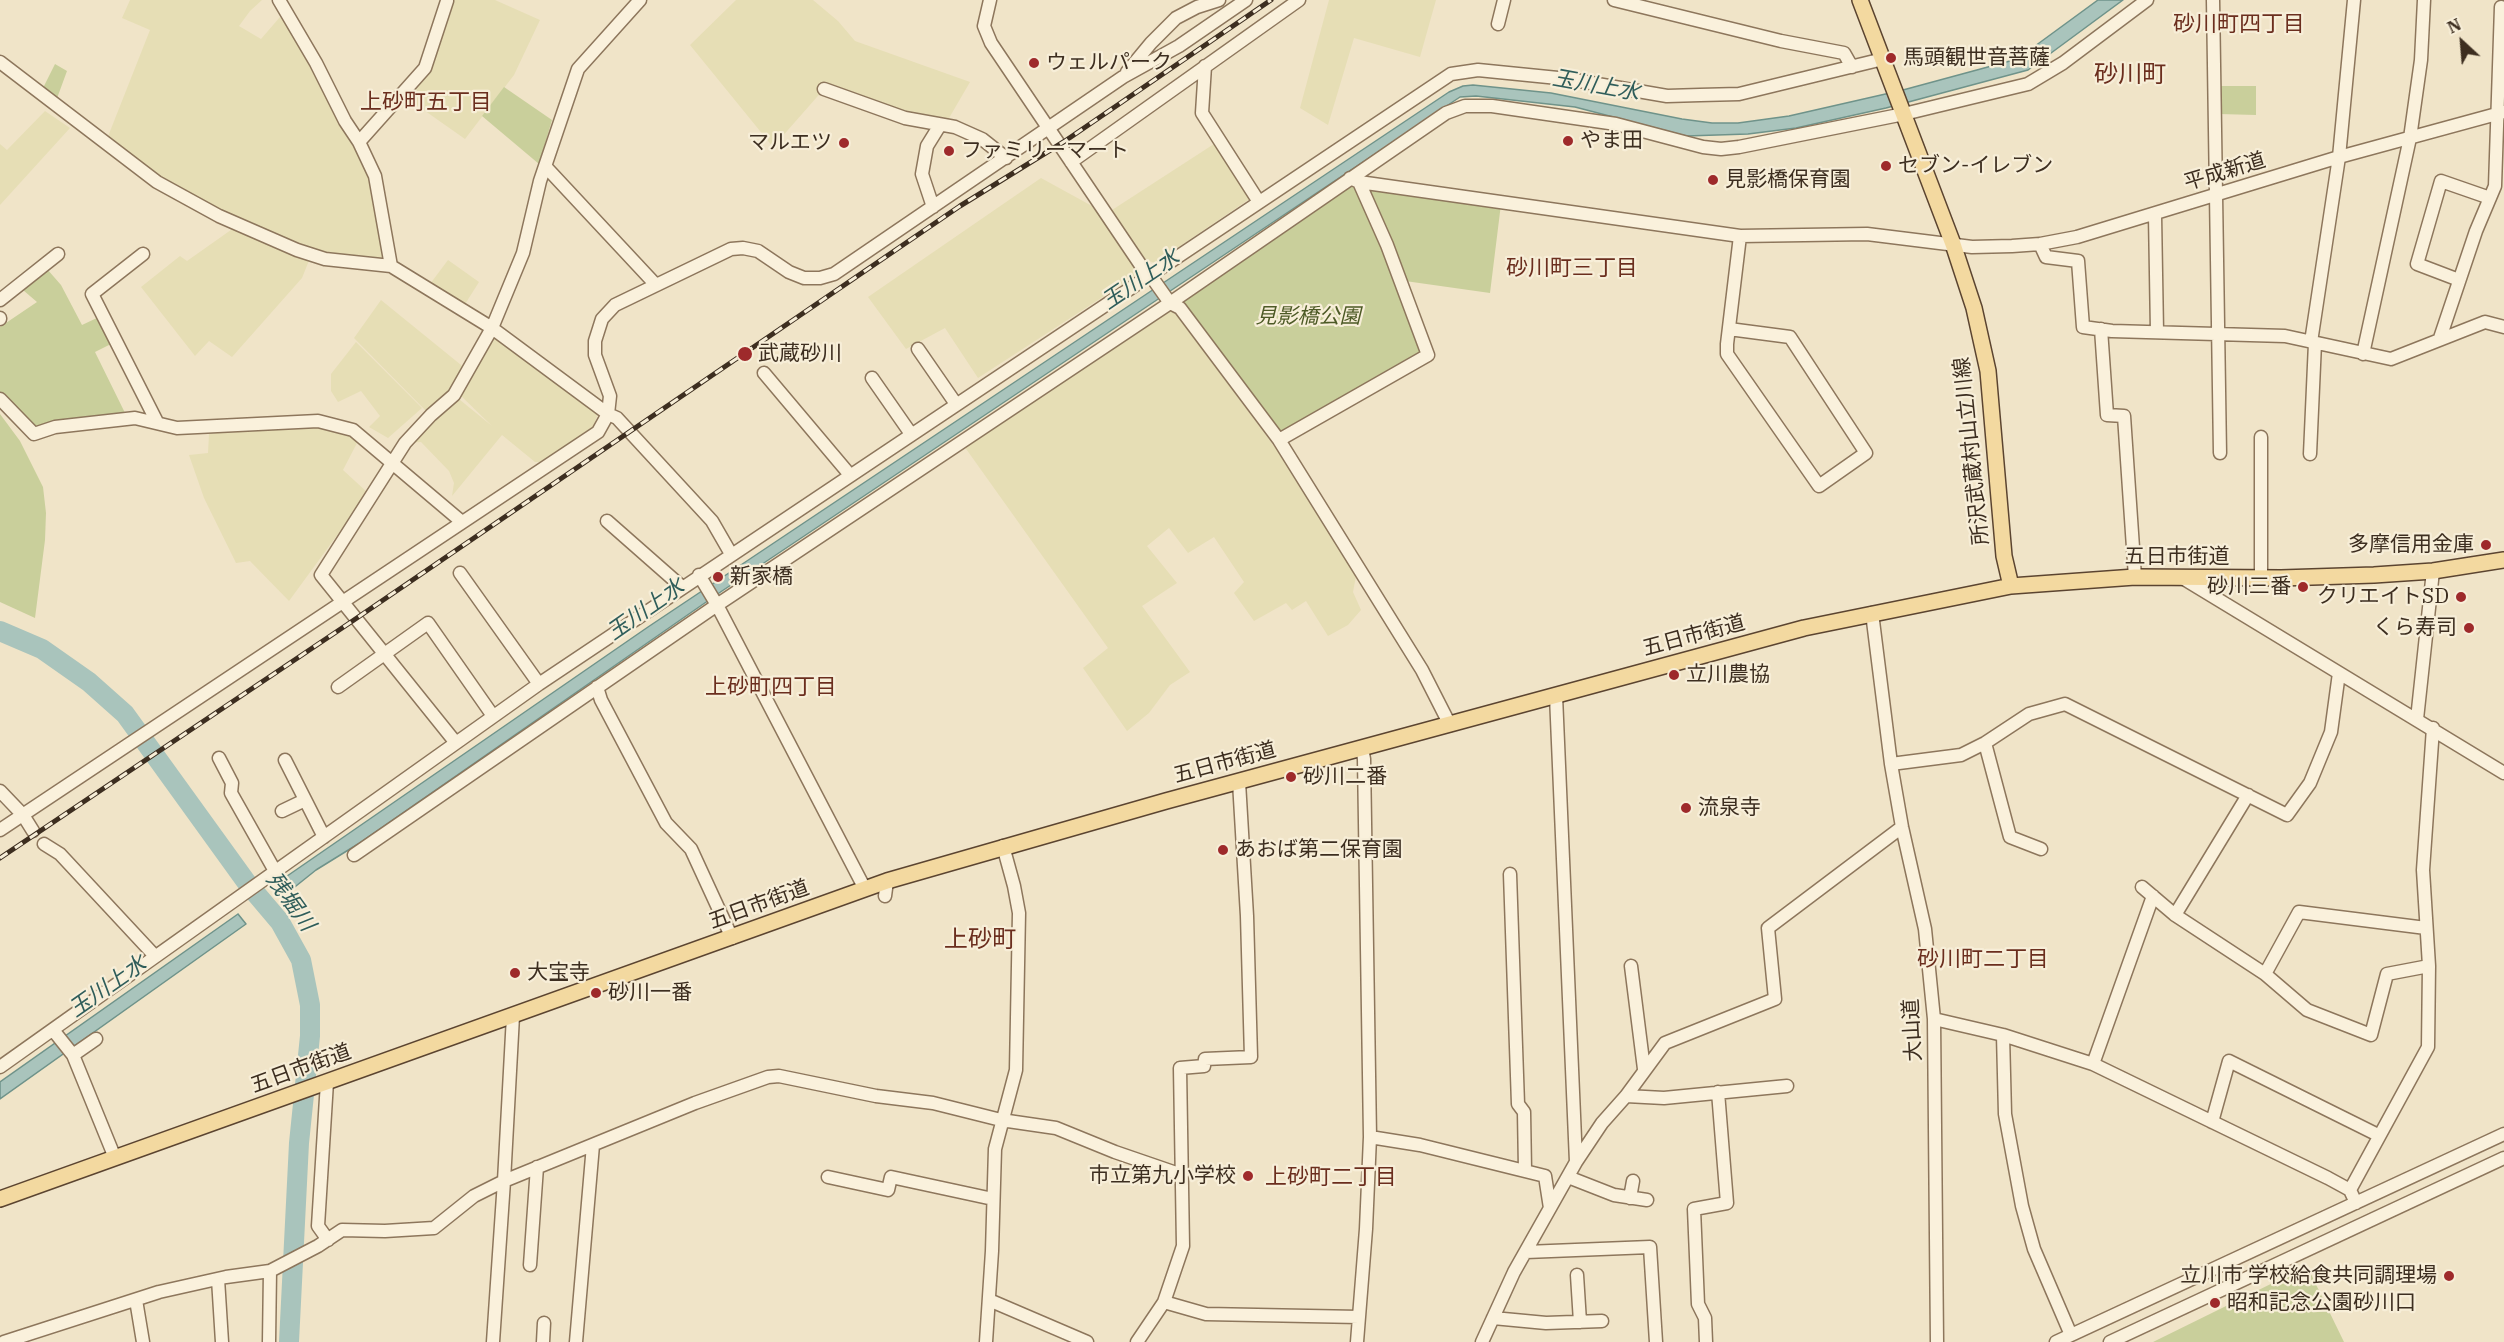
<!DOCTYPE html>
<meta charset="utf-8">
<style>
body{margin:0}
#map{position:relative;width:2504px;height:1342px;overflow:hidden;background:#f0e4c8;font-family:"IBM Plex Serif",serif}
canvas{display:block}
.north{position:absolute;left:2432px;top:12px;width:60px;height:60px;-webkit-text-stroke:4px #f7eed8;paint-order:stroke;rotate:334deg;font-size:16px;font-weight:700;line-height:24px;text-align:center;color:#3d2e20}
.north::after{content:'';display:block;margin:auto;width:21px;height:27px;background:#3d2e20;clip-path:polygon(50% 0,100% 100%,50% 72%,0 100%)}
</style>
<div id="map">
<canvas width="2504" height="1342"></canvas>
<div class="north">N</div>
</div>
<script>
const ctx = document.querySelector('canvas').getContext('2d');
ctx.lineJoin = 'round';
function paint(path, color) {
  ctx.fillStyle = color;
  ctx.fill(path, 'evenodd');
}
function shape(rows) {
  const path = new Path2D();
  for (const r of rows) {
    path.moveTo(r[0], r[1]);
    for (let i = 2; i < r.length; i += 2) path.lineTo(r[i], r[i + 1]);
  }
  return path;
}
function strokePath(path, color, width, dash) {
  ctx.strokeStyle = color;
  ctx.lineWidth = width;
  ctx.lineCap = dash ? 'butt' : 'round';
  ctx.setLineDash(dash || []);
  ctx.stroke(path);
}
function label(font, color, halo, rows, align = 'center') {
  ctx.font = font + ' "IBM Plex Serif","Noto Sans JP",serif';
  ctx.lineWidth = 4.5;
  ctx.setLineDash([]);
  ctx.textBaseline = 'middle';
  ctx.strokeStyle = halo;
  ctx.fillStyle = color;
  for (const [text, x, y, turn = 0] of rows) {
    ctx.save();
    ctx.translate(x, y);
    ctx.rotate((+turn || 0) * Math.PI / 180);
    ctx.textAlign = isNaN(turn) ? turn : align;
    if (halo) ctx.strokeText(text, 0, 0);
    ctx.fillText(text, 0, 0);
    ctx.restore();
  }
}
paint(shape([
 [130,0,262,0,250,11,239,26,261,39,280,17,316,63,375,176,386,266,310,258,302,278,232,357,209,341,195,356,141,287,180,256,187,261,238,225,105,144,150,30,122,18],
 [447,0,495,0,540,20,514,75,465,139,401,94,425,68],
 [736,0,813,0,838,21,855,41,970,82,945,125,824,89,773,147,690,45],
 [1329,0,1436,0,1420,57,1354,38,1328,125,1300,108],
 [45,111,70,128,0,205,0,144,7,150],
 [1214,144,1251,198,1155,263,1146,260,1112,210],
 [1041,178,1092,206,1136,268,1135,276,978,378,945,328,906,349,868,297],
 [448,260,479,282,462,309,427,288],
 [381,300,466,369,454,395,492,426,457,392,491,330,599,411,593,427,542,462,535,462,502,435,452,496,454,483,449,471,421,442,405,443,430,415,354,338],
 [1164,311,1171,311,1177,315,1276,449,1356,576,1353,592,1361,610,1348,625,1328,636,1306,601,1292,610,1286,603,1254,621,1234,593,1244,582,1214,537,1188,553,1169,528,1147,546,1177,583,1142,606,1190,672,1170,685,1149,713,1127,731,1083,668,1108,648,964,446],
 [356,342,422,408,388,438,369,427,380,416,361,391,338,402,331,391,331,374],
 [318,421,353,430,357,443,343,470,368,493,289,601,250,561,236,563,204,498,189,455,208,453,209,434,215,427]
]), '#e6deb5');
paint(shape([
 [55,64,67,71,56,101,42,90],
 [2220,86,2256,86,2256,115,2219,114],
 [504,87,552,120,539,164,482,116],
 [1350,182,1501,204,1490,293,1398,280,1423,355,1282,437,1172,298],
 [47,269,61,285,82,325,99,317,113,343,95,352,127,417,36,432,0,398,0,327,37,302,23,290],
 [0,414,20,441,43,487,46,513,45,540,35,618,0,602],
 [2307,1266,2344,1342,2153,1342,2289,1275]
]), '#c9cf9b');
const water = shape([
 [2098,0,2123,0,2028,70,1886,108,1796,128,1748,134,1686,136,1575,107,1476,96,1460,97,722,591,358,844,316,870,286,894,277,883,648,627,1449,92,1463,86,1473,85,1551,93,1682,119,1712,123,1738,123,1789,116,1903,90,2010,61,2020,57,2098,0],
 [238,914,246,924,0,1099,0,1082,238,914]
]);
paint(water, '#a9c4bc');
strokePath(water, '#6f938a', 1.5);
strokePath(shape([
 [0,631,42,649,89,682,125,714,247,883,280,922,301,960,310,1005,310,1036,299,1143,289,1342]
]), '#a9c4bc', 20);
const minor = shape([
 [279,0,316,63,345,121,359,142,375,176,391,266],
 [990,0,984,26,991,43,1148,276,1153,279,1170,303,1180,308,1279,440,1422,670,1450,725],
 [1614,0,1781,41,1844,53,1852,67],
 [2213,0,2220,453],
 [1498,24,1504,0],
 [0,62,157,182,219,216,297,250,325,259,391,266,492,328,608,414,617,418,712,521,731,554],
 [1205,66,1202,113,1259,202],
 [1127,72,1151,43,1176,18,1197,7,1219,0],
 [824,89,905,118,955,127,982,139,1006,158],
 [359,142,425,68,447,1],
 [1071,162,1299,0],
 [545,166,656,285],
 [1350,178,1359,182,1740,236,1867,234,1972,247,2012,246,2040,244,2077,237,2339,157,2504,112],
 [933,207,922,174,927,146,940,125],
 [2155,215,2157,332],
 [2040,244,2046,257,2078,261,2083,327,2112,331,2285,336,2391,359,2485,322,2504,327],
 [143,254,92,294,157,422],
 [2459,280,2417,264,2441,181,2490,198],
 [0,300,58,254],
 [0,318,0,319],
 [1729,329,1790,337,1866,453,1819,486,1727,354,1727,344,1740,236],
 [2101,329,2107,415,2124,416,2135,577],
 [2440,338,2476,231,2495,186,2501,7,2504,8],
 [2311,342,2339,157,2354,0],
 [918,349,956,404],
 [2363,354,2410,138,2421,60,2424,0],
 [764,373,850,475],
 [872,378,911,434],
 [0,399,34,434,55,427,135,418,177,428,318,421,353,430,462,522],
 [2261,437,2261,578],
 [1279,440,1428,355,1387,245,1359,182],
 [2310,454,2315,343],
 [607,521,682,587],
 [460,573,539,684],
 [699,575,717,605,865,889],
 [2181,577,2504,773],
 [1872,613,1891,764,1902,827,1925,929,1934,1019,1937,1342],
 [338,687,428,623,493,716],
 [597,687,601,700,666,823,691,849,732,938],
 [1556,696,1576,1162],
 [2417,719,2433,571],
 [456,743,321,575,405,443,431,415,454,395,492,328,523,253,540,181,578,69,640,0],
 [1985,743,2010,837,2041,849],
 [219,758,232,783,231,793,275,871],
 [285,760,324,837],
 [1891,764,1961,755,1985,743,2029,714,2065,704,2287,815,2310,783,2331,732,2339,673],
 [0,791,23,815,33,831],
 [282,811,305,800],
 [0,830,598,432,608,414,610,396,595,355,595,341,602,319,615,305,731,249,743,248,758,251,789,272,804,278,820,278,834,274,1123,77,1179,46,1246,0],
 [44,844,60,854,154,955],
 [354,855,717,605,1170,303,1446,113,1465,106,1492,106,1616,124,1703,147,1721,149,1739,147,1904,114,2028,84,2063,63,2147,0],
 [1510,874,1518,1104,1524,1112,1525,1170],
 [2142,887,2175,915,2265,974,2307,1010,2371,1035,2387,974,2429,966],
 [885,896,887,881],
 [2175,915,2248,795],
 [1631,966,1644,1069],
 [2265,974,2299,912,2426,928],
 [1934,1019,2003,1035,2093,1064,2328,1178,2350,1190],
 [53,1030,73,1055,115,1158],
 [2003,1035,2005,1114,2022,1206,2034,1249,2071,1335],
 [73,1055,96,1039],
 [2093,1064,2153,896],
 [0,1067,539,684,1451,74,1478,70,1568,79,1667,96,1700,95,1739,94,1883,59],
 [327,1082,318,1226,328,1240],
 [1626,1096,1664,1098,1787,1086],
 [2212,1122,2229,1061,2378,1135],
 [1370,1137,1420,1145,1545,1176,1550,1208],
 [828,1177,888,1190,891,1177,993,1199],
 [1568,1177,1614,1195,1647,1200],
 [1630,1198,1633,1181],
 [2356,1203,2350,1190,2428,1047,2429,966,2423,870,2433,728],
 [1526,1252,1650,1247,1656,1342],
 [530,1265,537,1167],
 [1577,1275,1580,1322],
 [218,1279,222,1342],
 [136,1300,143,1342],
 [989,1300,1087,1342],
 [1164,1302,1206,1314,1359,1317],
 [1493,1318,1546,1323,1602,1321],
 [4,1342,159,1292,226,1277,270,1271,318,1246,342,1230,385,1231,434,1228,474,1196,504,1181,695,1103,768,1077,779,1076,876,1096,933,1103,1001,1120,1056,1128,1115,1152,1182,1175],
 [269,1342,270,1271],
 [493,1342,504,1181,513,1016],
 [543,1342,544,1323],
 [576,1342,593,1145],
 [986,1342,992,1251,995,1149,1016,1070,1019,913,1014,886,1003,846],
 [1137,1342,1164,1302,1183,1246,1180,1068,1204,1066,1205,1059,1251,1057,1247,916,1239,782],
 [1357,1342,1366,1229,1370,1137,1364,759,1362,748],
 [1482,1342,1514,1272,1576,1162,1602,1123,1626,1096,1665,1043,1775,999,1768,928,1902,827],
 [1706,1342,1705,1318,1698,1304,1694,1209,1727,1203,1718,1092],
 [2056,1342,2504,1134],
 [2110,1342,2504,1158]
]);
const major = shape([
 [1860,0,1953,244,1974,308,1988,371,2004,556,2011,586],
 [0,1199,887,881,1166,801,1804,628,2011,586,2135,577,2281,578,2374,575,2433,571,2504,560]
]);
strokePath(minor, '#8d765c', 15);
strokePath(major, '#5b4430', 18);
strokePath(minor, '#faf1dc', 12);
strokePath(major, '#f3d9a0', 15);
const rail = shape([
 [0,858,351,622,960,206,1065,141,1271,0]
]);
strokePath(rail, '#3d2e20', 5);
strokePath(rail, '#f7eed8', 3, [9]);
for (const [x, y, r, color] of [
 [1891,58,6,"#9e2a2b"],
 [1034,63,6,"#9e2a2b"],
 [1568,141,6,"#9e2a2b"],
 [844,143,6,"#9e2a2b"],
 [949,151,6,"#9e2a2b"],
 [1886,166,6,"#9e2a2b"],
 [1713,180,6,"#9e2a2b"],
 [745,354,8,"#9e2a2b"],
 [2486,545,6,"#9e2a2b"],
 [718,577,6,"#9e2a2b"],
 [2303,587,6,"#9e2a2b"],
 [2461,597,6,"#9e2a2b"],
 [2469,628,6,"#9e2a2b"],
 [1674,675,6,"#9e2a2b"],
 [1291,777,6,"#9e2a2b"],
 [1686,808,6,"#9e2a2b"],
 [1223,850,6,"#9e2a2b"],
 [515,973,6,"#9e2a2b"],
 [596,993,6,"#9e2a2b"],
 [1248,1176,6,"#9e2a2b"],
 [2449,1276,6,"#9e2a2b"],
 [2215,1303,6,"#9e2a2b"]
]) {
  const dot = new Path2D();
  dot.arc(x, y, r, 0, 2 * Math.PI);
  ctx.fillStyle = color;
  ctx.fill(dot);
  strokePath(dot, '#f7eed8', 2);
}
label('21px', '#3d2e20', '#f7eed8', [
 ["馬頭観世音菩薩",1903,58],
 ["ウェルパーク",1046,63],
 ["やま田",1580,141],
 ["マルエツ",832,143,"right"],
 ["ファミリーマート",961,151],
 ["セブン-イレブン",1898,166],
 ["見影橋保育園",1725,180],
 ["武蔵砂川",758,354],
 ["多摩信用金庫",2474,545,"right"],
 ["新家橋",730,577],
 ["砂川三番",2291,587,"right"],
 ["クリエイトSD",2449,597,"right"],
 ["くら寿司",2457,628,"right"],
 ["立川農協",1686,675],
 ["砂川二番",1303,777],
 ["流泉寺",1698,808],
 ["あおば第二保育園",1235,850],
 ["大宝寺",527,973],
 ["砂川一番",608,993],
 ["市立第九小学校",1236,1176,"right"],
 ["立川市 学校給食共同調理場",2437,1276,"right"],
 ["昭和記念公園砂川口",2227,1303]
], 'left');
label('21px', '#3d2e20', '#f7eed8', [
 ["平成新道",2225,172,-17],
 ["所沢武蔵村山立川線",1972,451,-96],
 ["五日市街道",2177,557],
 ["五日市街道",1694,636,-15],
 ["五日市街道",1225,763,-15],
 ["五日市街道",759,905,-20],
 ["大山道",1913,1030,-93],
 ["五日市街道",301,1069,-20]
]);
label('italic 21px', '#4d5a26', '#f7eed8', [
 ["見影橋公園",1308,317]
]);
label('22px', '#6b2e1e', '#f7eed8', [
 ["砂川町四丁目",2239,25],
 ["上砂町五丁目",426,103],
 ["砂川町三丁目",1572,269],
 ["上砂町四丁目",771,688],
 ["砂川町二丁目",1983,960],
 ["上砂町二丁目",1331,1178]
]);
label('italic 22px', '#2f5d5a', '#f7eed8', [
 ["玉川上水",1596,86,10],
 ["玉川上水",1141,280,-34],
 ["玉川上水",646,610,-35],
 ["残堀川",290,902,54],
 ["玉川上水",108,987,-35]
]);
label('24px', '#6b2e1e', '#f7eed8', [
 ["砂川町",2130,75],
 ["上砂町",980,940]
]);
</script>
